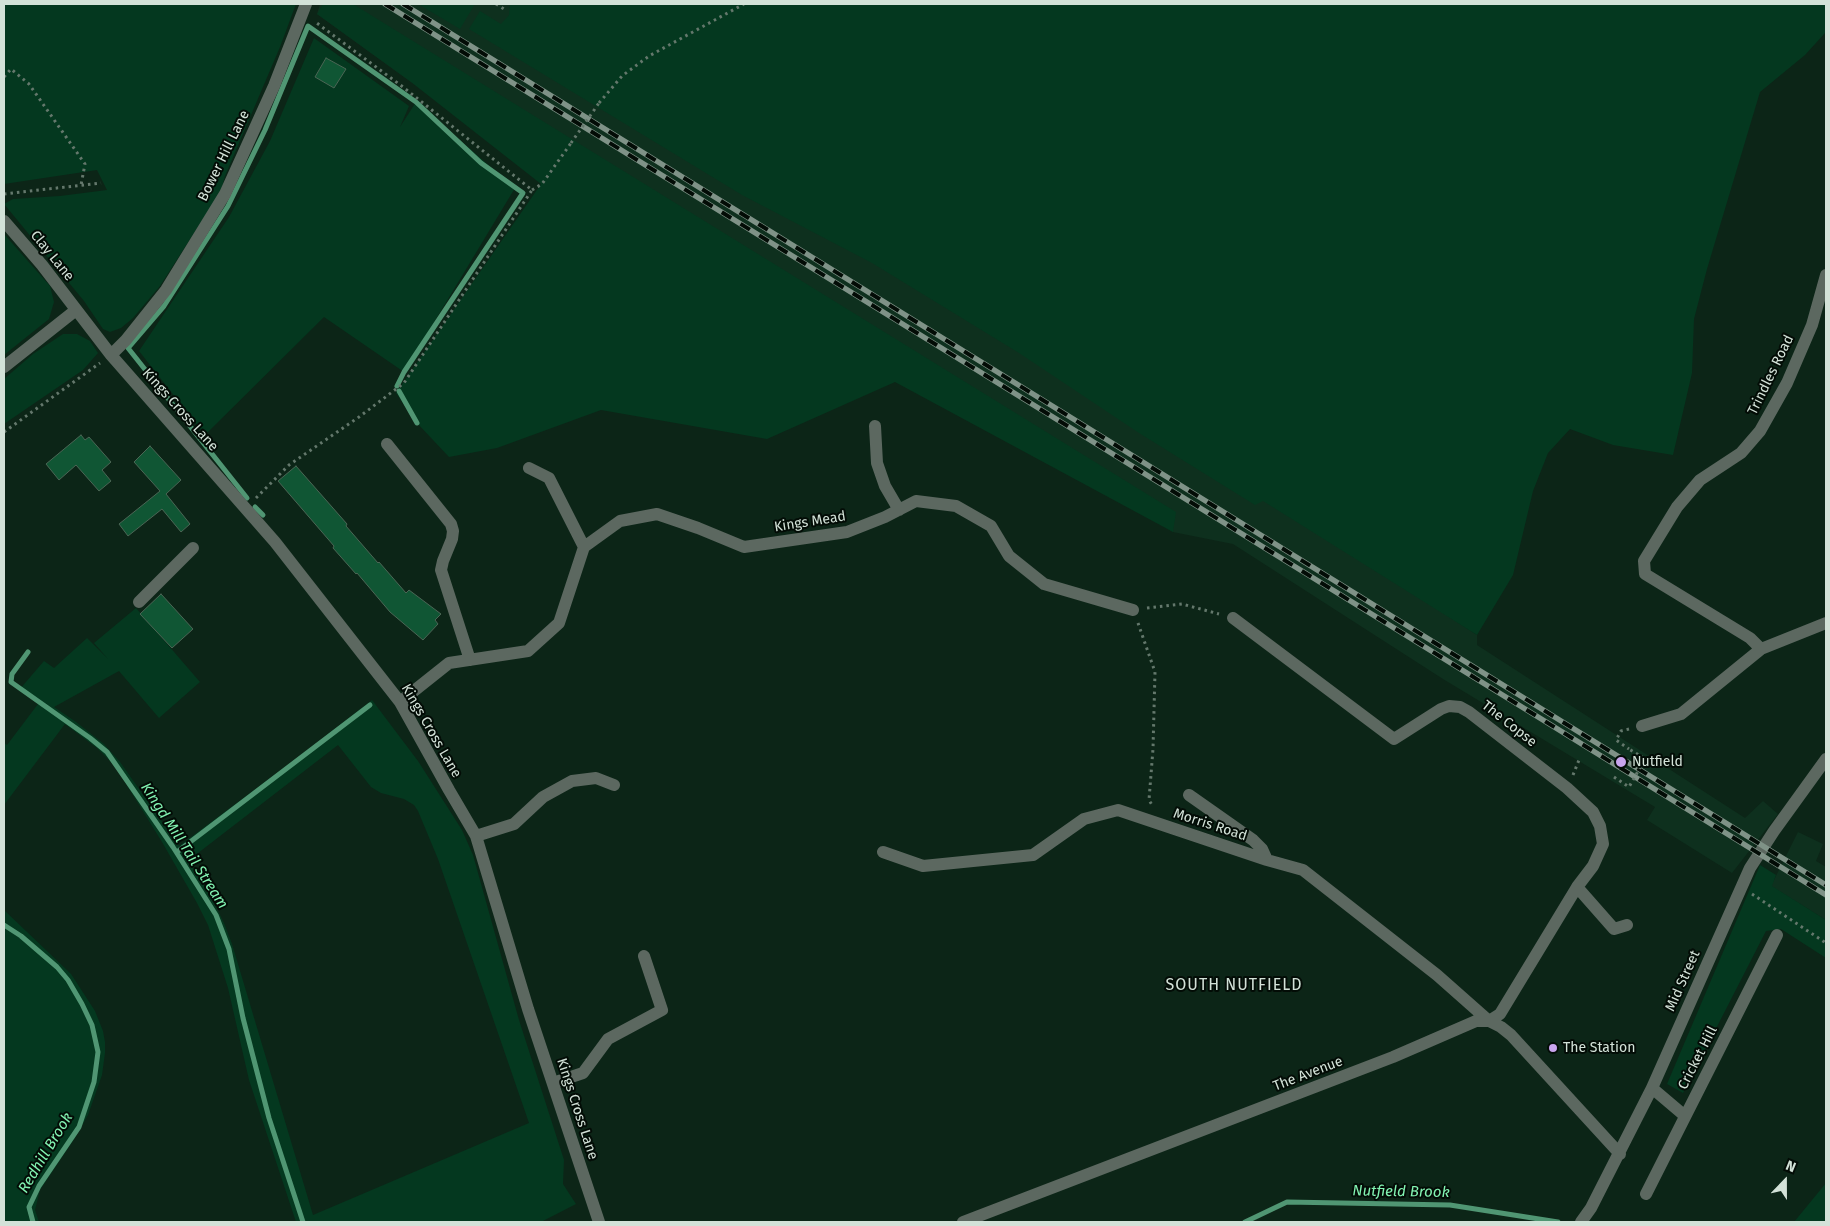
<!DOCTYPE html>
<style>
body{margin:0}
#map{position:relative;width:1830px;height:1226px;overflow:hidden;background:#0c2517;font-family:"Fira Sans",sans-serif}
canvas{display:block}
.frame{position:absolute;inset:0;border:5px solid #d3e2d8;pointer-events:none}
.north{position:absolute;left:1760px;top:1156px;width:50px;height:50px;-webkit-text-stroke:4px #030c06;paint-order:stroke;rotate:22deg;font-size:14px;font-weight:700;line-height:20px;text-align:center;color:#d3e2d8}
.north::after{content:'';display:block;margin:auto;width:18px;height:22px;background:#d3e2d8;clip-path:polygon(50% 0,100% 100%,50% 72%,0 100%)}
</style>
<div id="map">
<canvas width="1830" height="1226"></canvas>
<div class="frame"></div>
<div class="north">N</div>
</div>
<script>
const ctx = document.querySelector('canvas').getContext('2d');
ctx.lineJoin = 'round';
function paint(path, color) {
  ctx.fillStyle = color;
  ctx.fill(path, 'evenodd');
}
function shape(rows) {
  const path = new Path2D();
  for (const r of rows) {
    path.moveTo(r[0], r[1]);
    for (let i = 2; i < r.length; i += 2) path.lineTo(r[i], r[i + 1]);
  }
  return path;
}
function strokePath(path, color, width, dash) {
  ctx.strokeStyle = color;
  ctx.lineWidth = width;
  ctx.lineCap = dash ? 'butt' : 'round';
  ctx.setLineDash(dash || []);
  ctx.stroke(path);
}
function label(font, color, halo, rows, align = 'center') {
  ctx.font = font + ' "Fira Sans",sans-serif';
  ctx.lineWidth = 4;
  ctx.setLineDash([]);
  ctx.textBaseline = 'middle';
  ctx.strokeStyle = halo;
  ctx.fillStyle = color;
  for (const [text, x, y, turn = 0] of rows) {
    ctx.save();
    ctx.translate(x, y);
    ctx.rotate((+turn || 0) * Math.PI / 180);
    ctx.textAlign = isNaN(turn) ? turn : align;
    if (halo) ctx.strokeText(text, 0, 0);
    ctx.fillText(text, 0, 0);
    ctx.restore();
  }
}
paint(shape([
 [320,4,519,4,1477,635,1477,645,1745,818,1763,801,1778,814,1732,873,1647,820,1655,807,1443,679,1233,544,1173,532,411,82,317,14],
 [1798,832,1823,844,1816,861,1826,867,1826,920,1771,886]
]), '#0e301e');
paint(shape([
 [4,4,296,4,280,47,225,176,221,191,160,286,133,318,121,328,110,332,103,329,84,301,4,204,13,199,60,196,107,190,97,170,4,184],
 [323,4,353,4,1176,512,1173,532,895,382,767,439,601,410,497,448,449,457,417,423,396,393,541,184,411,82,317,14],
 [418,4,475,4,460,29],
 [510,4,1826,4,1826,27,1825,33,1805,55,1760,92,1707,269,1694,319,1692,373,1673,455,1613,445,1570,429,1548,453,1533,491,1513,575,1477,635,1263,501,1255,505,1139,433,1019,353,872,263,742,195,469,29,480,11,501,24,509,15],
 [314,38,409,106,400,127,416,102,515,188,404,372,324,317,205,435,139,351,229,217,270,141],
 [326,58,345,69,334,88,315,77],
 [4,234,50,286,54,302,49,319,4,355],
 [63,334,77,334,90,341,98,353,83,370,4,424,4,379,33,354],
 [136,608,200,682,159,718,119,671,54,707,76,722,104,744,120,762,179,846,293,761,372,700,418,761,462,830,473,855,519,1020,564,1160,563,1184,576,1204,541,1222,296,1222,249,1080,228,988,208,925,197,903,162,842,115,766,97,748,65,724,4,805,4,743,7,745,38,704,19,690,44,661,54,668,87,638,108,659,94,643],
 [338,745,371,787,381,793,404,799,414,805,418,811,438,859,529,1123,313,1215,232,944,224,923,212,899,189,860],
 [1760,865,1776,875,1772,886,1826,920,1826,958,1781,929,1766,931,1683,1093,1667,1084],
 [4,910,71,974,95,1011,103,1031,105,1042,105,1053,102,1075,88,1115,75,1138,40,1190,35,1210,39,1222,4,1222],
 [1826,1183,1826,1222,1794,1222]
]), '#04381f');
strokePath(shape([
 [399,391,417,423],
 [247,498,128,348,164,306,228,206,265,130,308,26,416,102,481,163,523,193,404,372,397,386],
 [255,507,263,515],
 [28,652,12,674,11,682,90,738,107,752,173,847,216,915,229,949,243,1018,269,1118,303,1222],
 [177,852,370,705],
 [4,925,21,936,57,967,68,980,82,1004,92,1025,98,1052,94,1082,79,1127,39,1186,29,1207,33,1222],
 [1245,1222,1287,1202,1450,1205,1558,1222]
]), '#509673', 5);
const building = shape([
 [326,58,346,69,334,88,315,77,326,58],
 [81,435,85,440,89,437,111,462,102,470,111,481,99,491,76,465,59,480,46,464,81,435],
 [150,446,181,480,166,494,190,524,181,532,162,509,128,536,119,524,160,491,134,462,150,446],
 [296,466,347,524,346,526,378,563,379,562,406,593,409,590,441,614,435,620,438,624,423,640,390,612,357,573,356,574,333,548,334,546,278,481,296,466],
 [161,594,193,629,172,648,140,614,161,594]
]);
paint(building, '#105634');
strokePath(building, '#4b6655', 1);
strokePath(shape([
 [496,4,504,9],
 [4,77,11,69,29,84,85,164,81,185],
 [599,103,622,76,649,56,744,4],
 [532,190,542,184,571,143],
 [4,194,101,183],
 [4,432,100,363],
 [256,498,289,465,359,417,404,383,532,190,403,87,314,21],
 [1147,608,1182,604,1219,614],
 [1138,623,1155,672,1153,749,1149,800,1152,805],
 [1629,729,1621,731,1616,740,1629,749],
 [1573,775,1579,760],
 [1752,894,1826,943]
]), '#64786c', 3, [2.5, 4]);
strokePath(shape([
 [4,221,42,265,111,355,275,542,400,702,449,790,476,836,528,1009,599,1222],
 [111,355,126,340,166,290,225,194,274,86,306,4],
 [4,367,76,310],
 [875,426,877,463,885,486,899,510],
 [387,444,451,524,453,531,452,539,443,561,441,570,470,660],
 [529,468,549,478,584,547],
 [139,602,193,548],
 [1761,649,1750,638,1645,574,1644,561,1677,507,1700,480,1741,453,1760,431,1787,383,1812,325,1826,275],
 [400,702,449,663,528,651,559,623,584,547,620,521,657,514,698,528,744,547,847,532,885,517,916,501,956,506,991,526,1009,556,1044,584,1133,610],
 [1642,726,1681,714,1761,649,1826,623],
 [1189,795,1253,840,1262,849,1267,860],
 [476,836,514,824,543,797,572,781,596,778,614,785],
 [883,852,923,866,1033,855,1084,819,1118,810,1267,860,1303,870,1437,975,1489,1021,1500,1014,1577,887,1593,866,1603,844,1600,826,1593,812,1567,788,1469,712,1460,707,1449,706,1441,709,1394,739,1233,618],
 [1577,887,1614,929,1627,925],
 [553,1083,583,1073,608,1039,662,1010,644,956],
 [1652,1088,1685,1116],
 [1646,1194,1777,935],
 [963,1222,1393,1057,1476,1021,1489,1021,1501,1027,1511,1035,1620,1154],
 [1581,1222,1591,1208,1652,1088,1750,868,1774,831,1826,759]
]), '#5c6860', 12);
const rail = shape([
 [385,4,1826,895],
 [403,4,1826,885]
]);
strokePath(rail, '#7f9287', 5.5);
strokePath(rail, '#030c06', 4, [11]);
strokePath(shape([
 [571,143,599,103],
 [1614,777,1629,787,1645,759,1629,749]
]), '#64786c', 3, [2.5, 4]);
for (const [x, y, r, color] of [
 [1621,762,6,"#c9a5ee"],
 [1553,1048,5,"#c9a5ee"]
]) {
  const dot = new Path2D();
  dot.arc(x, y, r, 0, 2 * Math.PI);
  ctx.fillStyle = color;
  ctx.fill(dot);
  strokePath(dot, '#030c06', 2);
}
label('14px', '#d3e2d8', '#030c06', [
 ["Bower Hill Lane",224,156,-64],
 ["Clay Lane",52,256,51],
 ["Trindles Road",1771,375,-64],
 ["Kings Cross Lane",180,410,48],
 ["Kings Mead",810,522,-9],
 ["The Copse",1509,724,38],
 ["Kings Cross Lane",431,731,60],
 ["Morris Road",1210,825,18],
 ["Mid Street",1683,981,-66],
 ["Cricket Hill",1698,1058,-63],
 ["The Avenue",1308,1074,-21],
 ["Kings Cross Lane",577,1109,72]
]);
label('14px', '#d3e2d8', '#030c06', [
 ["Nutfield",1632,762],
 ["The Station",1563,1048]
], 'left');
label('italic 15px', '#83f5b3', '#030c06', [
 ["Kingd Mill Tail Stream",184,846,57],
 ["Redhill Brook",46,1153,-59],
 ["Nutfield Brook",1401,1192,1]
]);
ctx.letterSpacing = '1px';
label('16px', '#d3e2d8', '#030c06', [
 ["SOUTH NUTFIELD",1234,986]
]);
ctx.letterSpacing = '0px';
</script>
